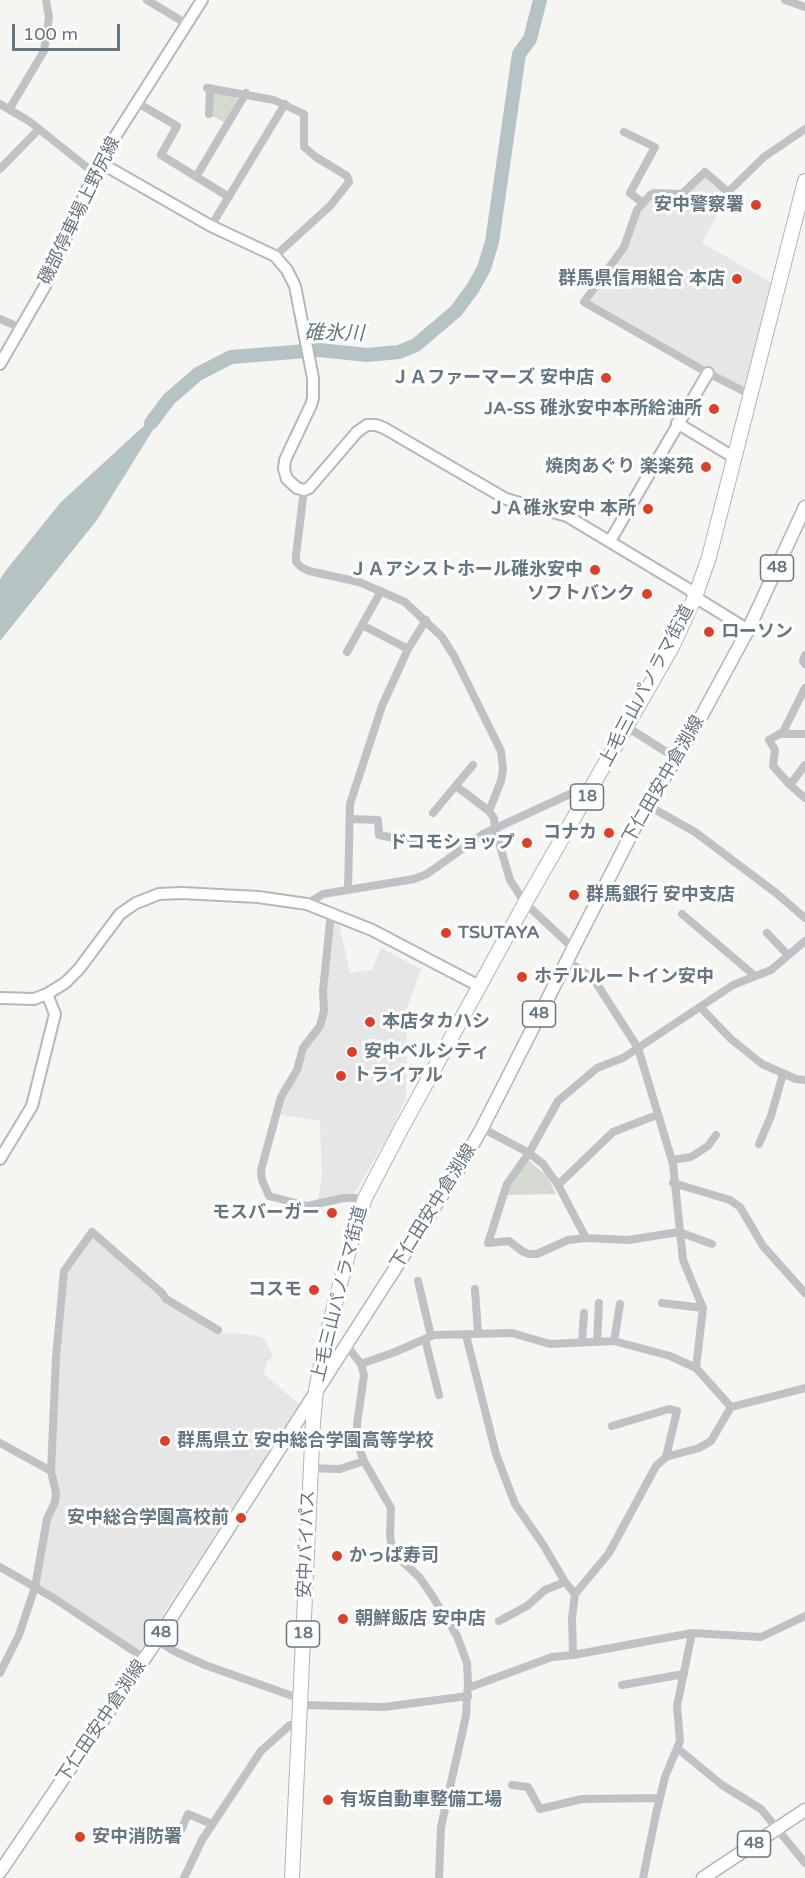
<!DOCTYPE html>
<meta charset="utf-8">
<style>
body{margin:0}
#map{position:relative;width:805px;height:1878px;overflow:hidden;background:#f5f5f1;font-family:"Varela Round",sans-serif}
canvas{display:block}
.scale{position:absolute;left:12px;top:24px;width:108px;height:27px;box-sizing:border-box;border:3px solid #647782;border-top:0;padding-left:8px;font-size:18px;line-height:21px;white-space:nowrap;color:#647782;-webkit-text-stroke:4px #fff;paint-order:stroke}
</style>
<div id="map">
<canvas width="805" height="1878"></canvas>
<div class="scale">100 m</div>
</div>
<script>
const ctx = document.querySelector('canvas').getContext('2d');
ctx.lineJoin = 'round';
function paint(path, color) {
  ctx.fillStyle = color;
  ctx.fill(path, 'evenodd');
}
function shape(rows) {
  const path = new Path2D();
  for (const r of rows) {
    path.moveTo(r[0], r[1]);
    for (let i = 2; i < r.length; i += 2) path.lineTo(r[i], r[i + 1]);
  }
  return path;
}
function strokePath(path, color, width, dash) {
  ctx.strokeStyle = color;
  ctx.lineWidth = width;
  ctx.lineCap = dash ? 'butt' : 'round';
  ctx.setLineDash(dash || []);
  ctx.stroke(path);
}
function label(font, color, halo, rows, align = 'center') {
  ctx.font = font + ' "Varela Round","Noto Sans JP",sans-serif';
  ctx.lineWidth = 6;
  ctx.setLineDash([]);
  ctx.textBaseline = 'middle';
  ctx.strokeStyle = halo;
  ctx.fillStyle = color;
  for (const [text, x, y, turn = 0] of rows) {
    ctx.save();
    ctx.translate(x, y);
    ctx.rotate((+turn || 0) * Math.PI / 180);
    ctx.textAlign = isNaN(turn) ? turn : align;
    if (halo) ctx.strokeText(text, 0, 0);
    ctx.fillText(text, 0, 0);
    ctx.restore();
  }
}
paint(shape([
 [704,175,728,195,702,243,772,283,747,385,741,387,588,299,626,248,637,214,654,195,683,196],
 [331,922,339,923,350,973,372,970,381,948,421,969,405,1014,407,1029,406,1097,394,1125,355,1193,318,1200,322,1174,320,1121,282,1115,279,1112,285,1095,305,1049,321,1027],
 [91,1237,95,1237,168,1304,218,1332,253,1335,264,1338,273,1356,267,1362,264,1374,300,1405,139,1651,40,1586,39,1582,44,1559,49,1520,57,1504,53,1470,55,1412,65,1278,69,1267]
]), '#e5e6e5');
paint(shape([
 [215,93,236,96,237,100,224,122,212,116,211,96],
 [528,1160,546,1175,556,1194,506,1195,508,1184]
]), '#d5dad0');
paint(shape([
 [171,401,97,520,0,641,0,579,7,569,61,502]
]), '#b5c3c5');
strokePath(shape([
 [151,423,169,399,198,374,231,357,319,350,367,355,399,352,416,345,456,311,473,288,484,268,492,242,519,54,530,39,540,0]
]), '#b5c3c5', 14);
const secondary = shape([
 [99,162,211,226,275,256,287,270,295,286,313,378,313,398,311,405,285,460,284,469,287,479,297,488,304,490,309,488,357,432,367,425,376,425,384,428,506,499,567,516,690,590,695,597,748,630],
 [0,364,45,286,99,162,202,0],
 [677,423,735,458],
 [610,541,708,373],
 [0,998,34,999,47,994,65,983,79,969,120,914,136,903,159,894,182,893,258,897,307,904,372,930,479,986],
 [0,1159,32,1106,55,1014,47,994]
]);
const primary = shape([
 [0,1872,157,1640,457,1172,482,1128,640,817,696,726,748,630,805,507],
 [703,1878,805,1810]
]);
const highway = shape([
 [292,1878,313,1422,316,1390,327,1334,351,1243,365,1198,400,1131,525,903,672,647,695,597,709,557,805,181]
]);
strokePath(secondary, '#b2b8bc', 14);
strokePath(primary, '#b1b6b9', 15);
strokePath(highway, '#b1b5b8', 16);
strokePath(shape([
 [147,0,187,24],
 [785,0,805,7],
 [207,88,274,100,304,114,304,147,316,157,347,176,349,182,330,206,275,256],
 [136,102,177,126,161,155,229,197],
 [0,104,29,121,94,173],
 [10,108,44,51,49,17,46,0],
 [209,114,210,88],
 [624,132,655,147,630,193,643,203],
 [0,169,39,129],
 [196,177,246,93],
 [211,226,285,104],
 [0,319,21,328],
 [751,395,708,373,584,302,624,247,637,210,650,195,654,193,682,194,705,172,728,192,764,157,805,129],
 [304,490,296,555,296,562,301,567,309,571,359,582,405,602,442,637,454,656,501,751,503,769,501,781,489,811,494,818,495,829,510,880,525,903,573,948],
 [362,625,408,649],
 [347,652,381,591],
 [805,655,803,661,805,664],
 [805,688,783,732,769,740,775,750,773,766,790,785,805,765],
 [627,727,676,758],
 [779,734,805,734],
 [790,785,805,798],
 [456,786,489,811],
 [647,805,695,832,776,893,805,918],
 [433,813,473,765],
 [350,819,378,820,379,835,415,842],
 [348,889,350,804,382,706,408,649,426,620],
 [307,904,323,894,414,879,427,874,483,834,581,789,593,786],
 [331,912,323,991,324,1011,320,1026,303,1048,297,1070,281,1097,261,1170,262,1180,269,1196,307,1206,344,1198,365,1198],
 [682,914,755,976],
 [767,933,788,955],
 [566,960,593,978,638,1048,673,1164,683,1260,703,1308,696,1368],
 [700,1007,731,1039,762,1064,796,1079,805,1080],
 [482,1128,529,1153,543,1164,558,1185,586,1238],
 [759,1144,771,1116,783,1074],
 [672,1160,691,1157,708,1146,716,1135],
 [673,1183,730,1200,740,1207,763,1246,805,1293],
 [558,1185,613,1132,657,1115],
 [712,1244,679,1232,628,1240,586,1238,568,1240,537,1254,529,1254,522,1251,509,1241,488,1243,507,1184,529,1153,558,1101,597,1068,623,1058,733,985,771,970,805,941],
 [418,1281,431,1336],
 [475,1289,478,1334],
 [662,1303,703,1308],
 [466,1335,496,1454,515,1504,544,1546,565,1582,575,1594],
 [425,1339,439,1395],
 [614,1341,620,1304],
 [582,1342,584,1313],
 [597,1342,599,1303],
 [347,1346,361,1364,364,1375,357,1424,358,1445,364,1461,391,1508,390,1536,392,1548,399,1558,420,1578,433,1597,457,1636,467,1663,468,1682,466,1716,441,1827,439,1878],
 [361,1364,395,1352,434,1335,512,1333,550,1344,614,1341,670,1356,696,1368,731,1407],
 [612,1426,669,1409,677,1411,666,1457],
 [0,1443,51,1471],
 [310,1468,340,1469,364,1461],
 [0,1567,52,1597,144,1658],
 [499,1621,527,1606,545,1590,565,1582],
 [157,1640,172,1650,205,1665,301,1699],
 [573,1655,572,1618,575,1594,609,1553,656,1466,666,1457,699,1448,711,1441,731,1407,805,1388],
 [0,1673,19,1635,35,1587,47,1519,55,1502,56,1493,51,1471,56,1357,64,1271,92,1232,162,1293,166,1299,218,1330],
 [622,1685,684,1674],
 [468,1688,552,1657,573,1655,692,1633,761,1637,805,1616],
 [300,1705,384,1707,468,1696],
 [677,1748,722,1785,761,1809,805,1863],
 [512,1785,528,1787,540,1809,582,1799,660,1798],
 [177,1840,188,1814,212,1824],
 [184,1878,202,1840,261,1751,290,1725,299,1725],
 [643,1878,656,1814,665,1777,680,1741,677,1706,692,1633]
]), '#bec2c5', 8);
strokePath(secondary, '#fff', 10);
strokePath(primary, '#fff', 12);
strokePath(highway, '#fff', 14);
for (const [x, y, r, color] of [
 [756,205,6,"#de4027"],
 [737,279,6,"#de4027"],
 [606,378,6,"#de4027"],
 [714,409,6,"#de4027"],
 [706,467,6,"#de4027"],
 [648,509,6,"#de4027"],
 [595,570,6,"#de4027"],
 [647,594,6,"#de4027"],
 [709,632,6,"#de4027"],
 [609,833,6,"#de4027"],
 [527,843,6,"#de4027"],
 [574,895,6,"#de4027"],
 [446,933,6,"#de4027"],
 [522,977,6,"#de4027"],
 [370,1022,6,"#de4027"],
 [352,1052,6,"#de4027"],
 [341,1076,6,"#de4027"],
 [332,1213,6,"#de4027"],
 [314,1290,6,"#de4027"],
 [165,1441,6,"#de4027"],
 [241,1518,6,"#de4027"],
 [337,1556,6,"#de4027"],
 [343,1619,6,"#de4027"],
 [328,1800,6,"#de4027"],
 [80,1837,6,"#de4027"]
]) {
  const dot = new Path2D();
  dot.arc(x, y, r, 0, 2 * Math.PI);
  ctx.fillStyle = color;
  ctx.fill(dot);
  strokePath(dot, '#fff', 2);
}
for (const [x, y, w] of [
 [777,568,33],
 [587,797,33],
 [539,1014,33],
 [161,1633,33],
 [303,1634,33],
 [754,1844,33]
]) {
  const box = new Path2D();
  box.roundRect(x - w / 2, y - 13, w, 26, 4.5);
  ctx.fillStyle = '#fff';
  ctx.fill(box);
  strokePath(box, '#647782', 1.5);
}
label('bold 16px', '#647782', null, [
 ["48",777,568],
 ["18",587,797],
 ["48",539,1014],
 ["48",161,1633],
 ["18",303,1634],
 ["48",754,1844]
]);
label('bold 18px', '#647782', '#fff', [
 ["安中警察署",744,205],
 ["群馬県信用組合 本店",725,279],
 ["ＪＡファーマーズ 安中店",594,378],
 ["JA-SS 碓氷安中本所給油所",702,409],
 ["焼肉あぐり 楽楽苑",694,467],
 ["ＪＡ碓氷安中 本所",636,509],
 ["ＪＡアシストホール碓氷安中",583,570],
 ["ソフトバンク",635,594],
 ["ローソン",721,632,"left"],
 ["コナカ",597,833],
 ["ドコモショップ",515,843],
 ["群馬銀行 安中支店",586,895,"left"],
 ["TSUTAYA",458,933,"left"],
 ["ホテルルートイン安中",534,977,"left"],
 ["本店タカハシ",382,1022,"left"],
 ["安中ベルシティ",364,1052,"left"],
 ["トライアル",353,1076,"left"],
 ["モスバーガー",320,1213],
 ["コスモ",302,1290],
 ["群馬県立 安中総合学園高等学校",177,1441,"left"],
 ["安中総合学園高校前",229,1518],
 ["かっぱ寿司",349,1556,"left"],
 ["朝鮮飯店 安中店",355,1619,"left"],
 ["有坂自動車整備工場",340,1800,"left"],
 ["安中消防署",92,1837,"left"]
], 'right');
label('18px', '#647782', '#fff', [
 ["磯部停車場上野尻線",80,211,-64],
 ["上毛三山パノラマ街道",647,686,-62],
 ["下仁田安中倉渕線",664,780,-60],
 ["下仁田安中倉渕線",434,1207,-58],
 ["上毛三山パノラマ街道",340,1294,-76],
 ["安中バイパス",307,1544,-88],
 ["下仁田安中倉渕線",102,1722,-56]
]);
label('italic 20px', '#607a7f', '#fff', [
 ["碓氷川",334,334,1]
]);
</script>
